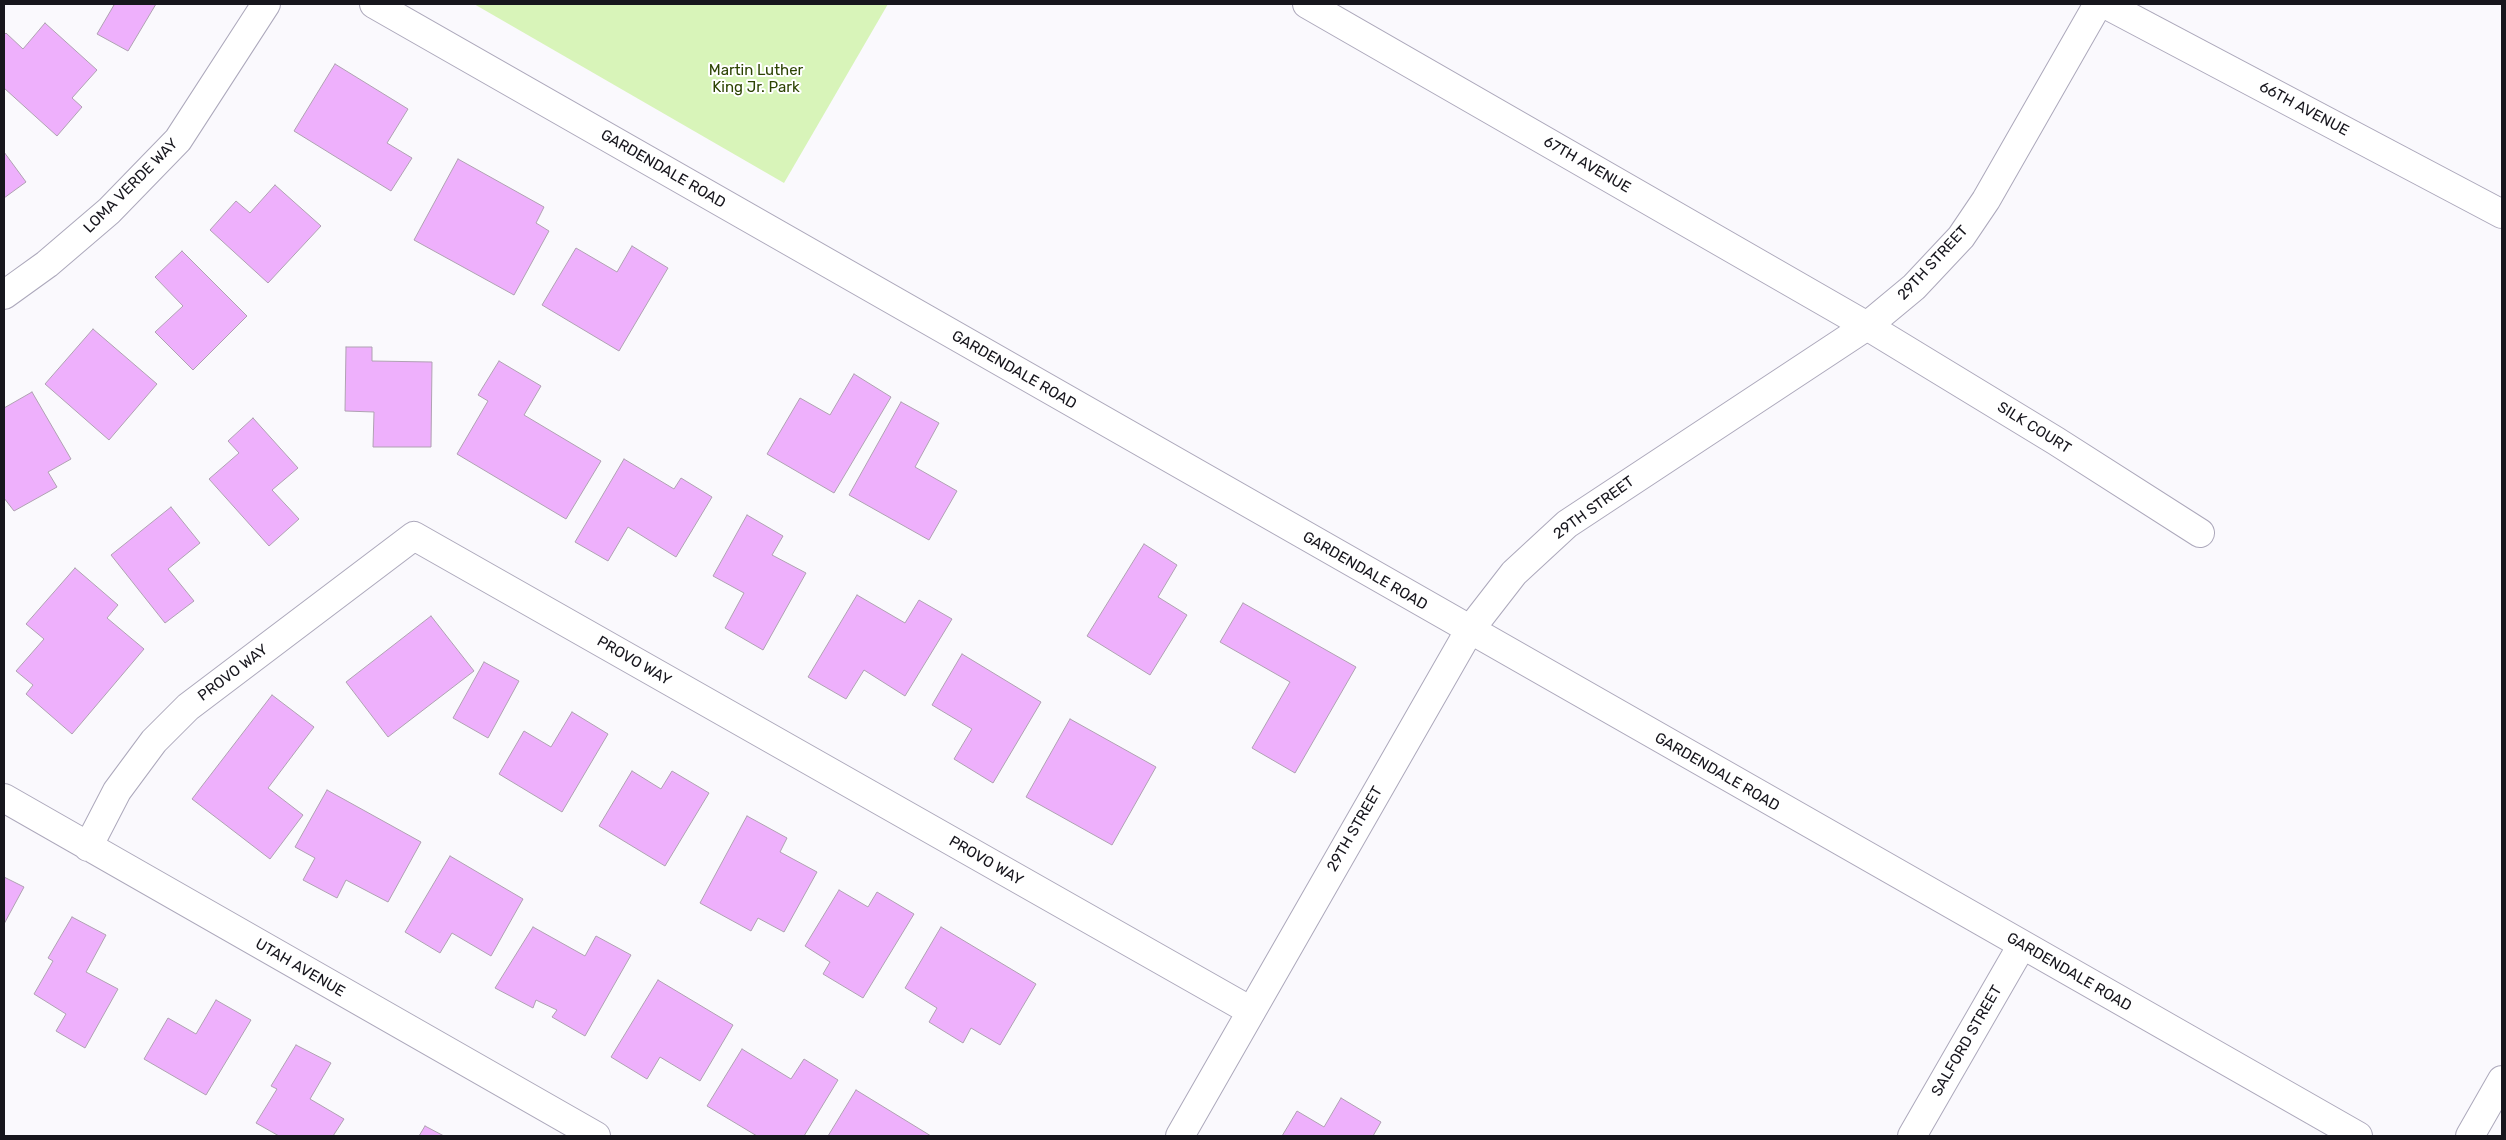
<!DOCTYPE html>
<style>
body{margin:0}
#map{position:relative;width:2506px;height:1140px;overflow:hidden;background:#faf9fd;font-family:Rubik,sans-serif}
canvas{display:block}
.frame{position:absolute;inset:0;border:5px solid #17161d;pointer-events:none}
</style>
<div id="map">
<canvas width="2506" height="1140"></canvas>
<div class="frame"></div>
</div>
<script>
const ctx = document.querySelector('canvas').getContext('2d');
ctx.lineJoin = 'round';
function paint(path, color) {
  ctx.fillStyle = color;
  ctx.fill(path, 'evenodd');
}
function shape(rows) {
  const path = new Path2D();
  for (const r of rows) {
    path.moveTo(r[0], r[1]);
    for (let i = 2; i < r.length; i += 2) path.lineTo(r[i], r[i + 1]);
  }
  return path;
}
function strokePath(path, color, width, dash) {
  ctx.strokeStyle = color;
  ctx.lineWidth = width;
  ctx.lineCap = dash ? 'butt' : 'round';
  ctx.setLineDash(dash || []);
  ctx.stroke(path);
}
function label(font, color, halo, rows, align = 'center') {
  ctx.font = font + ' Rubik,sans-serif';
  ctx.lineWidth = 4;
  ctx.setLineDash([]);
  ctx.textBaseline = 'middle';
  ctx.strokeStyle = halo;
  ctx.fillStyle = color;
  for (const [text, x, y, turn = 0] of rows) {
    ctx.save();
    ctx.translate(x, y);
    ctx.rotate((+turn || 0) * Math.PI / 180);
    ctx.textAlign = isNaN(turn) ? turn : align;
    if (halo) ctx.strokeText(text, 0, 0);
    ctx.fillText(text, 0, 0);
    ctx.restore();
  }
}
paint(shape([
 [474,4,888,4,784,183]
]), '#d8f4b9');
const building = shape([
 [111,4,156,4,128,51,97,34,114,5,111,4],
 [45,23,97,70,72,98,82,107,57,136,4,88,4,35,6,33,23,49,45,23],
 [335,64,408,109,387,143,412,158,391,191,294,131,335,64],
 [4,152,26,182,4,198,4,152],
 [458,159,544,207,536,223,549,231,514,295,414,240,458,159],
 [275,185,321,226,268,283,210,230,236,201,250,213,275,185],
 [632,246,668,268,619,351,542,305,576,248,617,272,632,246],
 [182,251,247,316,193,370,155,332,183,306,155,277,182,251],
 [93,329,157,384,109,440,45,384,93,329],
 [346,347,372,347,372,361,432,362,431,447,373,447,374,412,345,411,346,347],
 [499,361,541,386,524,415,601,461,566,519,457,454,488,401,478,395,499,361],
 [854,374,891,397,834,493,767,454,800,398,830,415,854,374],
 [32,392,71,459,48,472,57,487,14,511,4,498,4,408,32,392],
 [901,402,939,423,915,467,957,491,929,540,849,495,901,402],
 [253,418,298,468,272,490,299,519,269,546,209,479,239,453,228,441,253,418],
 [624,459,674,489,681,478,712,497,676,557,628,527,608,561,575,542,624,459],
 [171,507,200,543,168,569,194,601,165,623,111,555,171,507],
 [747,515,783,536,772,555,806,573,763,650,725,628,744,593,713,576,747,515],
 [1144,544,1177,565,1158,597,1187,615,1150,675,1087,636,1144,544],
 [75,568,118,605,107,618,144,649,72,734,26,694,33,685,16,671,44,639,26,624,75,568],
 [857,595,905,623,919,600,952,619,905,696,864,670,846,699,808,677,857,595],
 [1243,603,1356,667,1295,773,1252,748,1290,682,1220,642,1243,603],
 [431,616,474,671,388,737,346,682,431,616],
 [962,654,1041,702,993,783,954,759,972,729,932,705,962,654],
 [484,662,519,681,488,738,453,718,484,662],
 [272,695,314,727,268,788,303,815,270,859,192,799,272,695],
 [572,712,608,734,562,812,499,774,524,731,551,747,572,712],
 [1070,719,1156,767,1112,845,1026,797,1070,719],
 [632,771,661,789,672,771,709,793,665,866,599,826,632,771],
 [327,790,421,842,388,902,346,880,337,898,303,880,315,858,295,847,327,790],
 [747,816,787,838,780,852,817,872,784,932,758,918,751,931,700,903,747,816],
 [450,856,523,899,491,956,452,933,440,953,405,932,450,856],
 [4,877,24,887,4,924,4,877],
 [839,890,868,907,877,892,914,914,863,998,823,974,830,962,805,946,839,890],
 [72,917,106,935,86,972,118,989,85,1048,56,1031,66,1014,34,994,53,961,48,958,72,917],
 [533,927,585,956,596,936,631,955,585,1036,552,1017,557,1010,536,1000,533,1008,495,988,533,927],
 [941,927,1036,984,1000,1045,971,1028,963,1043,929,1022,937,1008,905,988,941,927],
 [658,980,733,1025,700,1081,660,1057,647,1079,611,1057,658,980],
 [216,1000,251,1020,206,1095,144,1059,168,1018,196,1034,216,1000],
 [296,1045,331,1063,310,1099,344,1119,333,1136,279,1136,256,1123,277,1089,271,1086,296,1045],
 [742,1049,791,1079,804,1059,838,1080,804,1136,757,1136,707,1106,742,1049],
 [856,1090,931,1136,828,1136,856,1090],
 [1341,1098,1381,1122,1373,1136,1282,1136,1297,1111,1324,1127,1341,1098],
 [425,1126,444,1136,419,1136,425,1126]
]);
paint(building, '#eeb0fc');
strokePath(building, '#afa1b2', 1);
const minor = shape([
 [374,4,2358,1136],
 [1307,4,1867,326,2056,441,2200,533],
 [2105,4,2502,214],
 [4,295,47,264,109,211,178,140,266,4],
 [4,798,596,1136],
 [88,847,117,791,154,741,188,707,414,536,1251,1011],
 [1912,1136,2022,945],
 [2470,1136,2502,1080]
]);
const tertiary = shape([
 [1180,1136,1469,631,1514,573,1567,524,1867,326,1914,287,1961,237,1986,200,2098,4]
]);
strokePath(minor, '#aca8bb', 30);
strokePath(tertiary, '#aca8bb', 30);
strokePath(minor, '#fff', 28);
strokePath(tertiary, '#fff', 28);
label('15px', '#2d4403', '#fff', [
 ["Martin Luther",756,71],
 ["King Jr. Park",756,88]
]);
label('15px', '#17161d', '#fff', [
 ["66TH AVENUE",2304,109,28],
 ["67TH AVENUE",1587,165,30],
 ["GARDENDALE ROAD",663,169,30],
 ["LOMA VERDE WAY",131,186,-45],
 ["29TH STREET",1933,263,-47],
 ["GARDENDALE ROAD",1014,370,30],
 ["SILK COURT",2034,428,32],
 ["29TH STREET",1594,508,-36],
 ["GARDENDALE ROAD",1365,571,30],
 ["PROVO WAY",634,661,30],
 ["PROVO WAY",233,673,-37],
 ["GARDENDALE ROAD",1717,772,30],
 ["29TH STREET",1355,829,-60],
 ["PROVO WAY",986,861,30],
 ["UTAH AVENUE",300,968,30],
 ["GARDENDALE ROAD",2069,972,30],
 ["SALFORD STREET",1967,1041,-60]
]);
</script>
